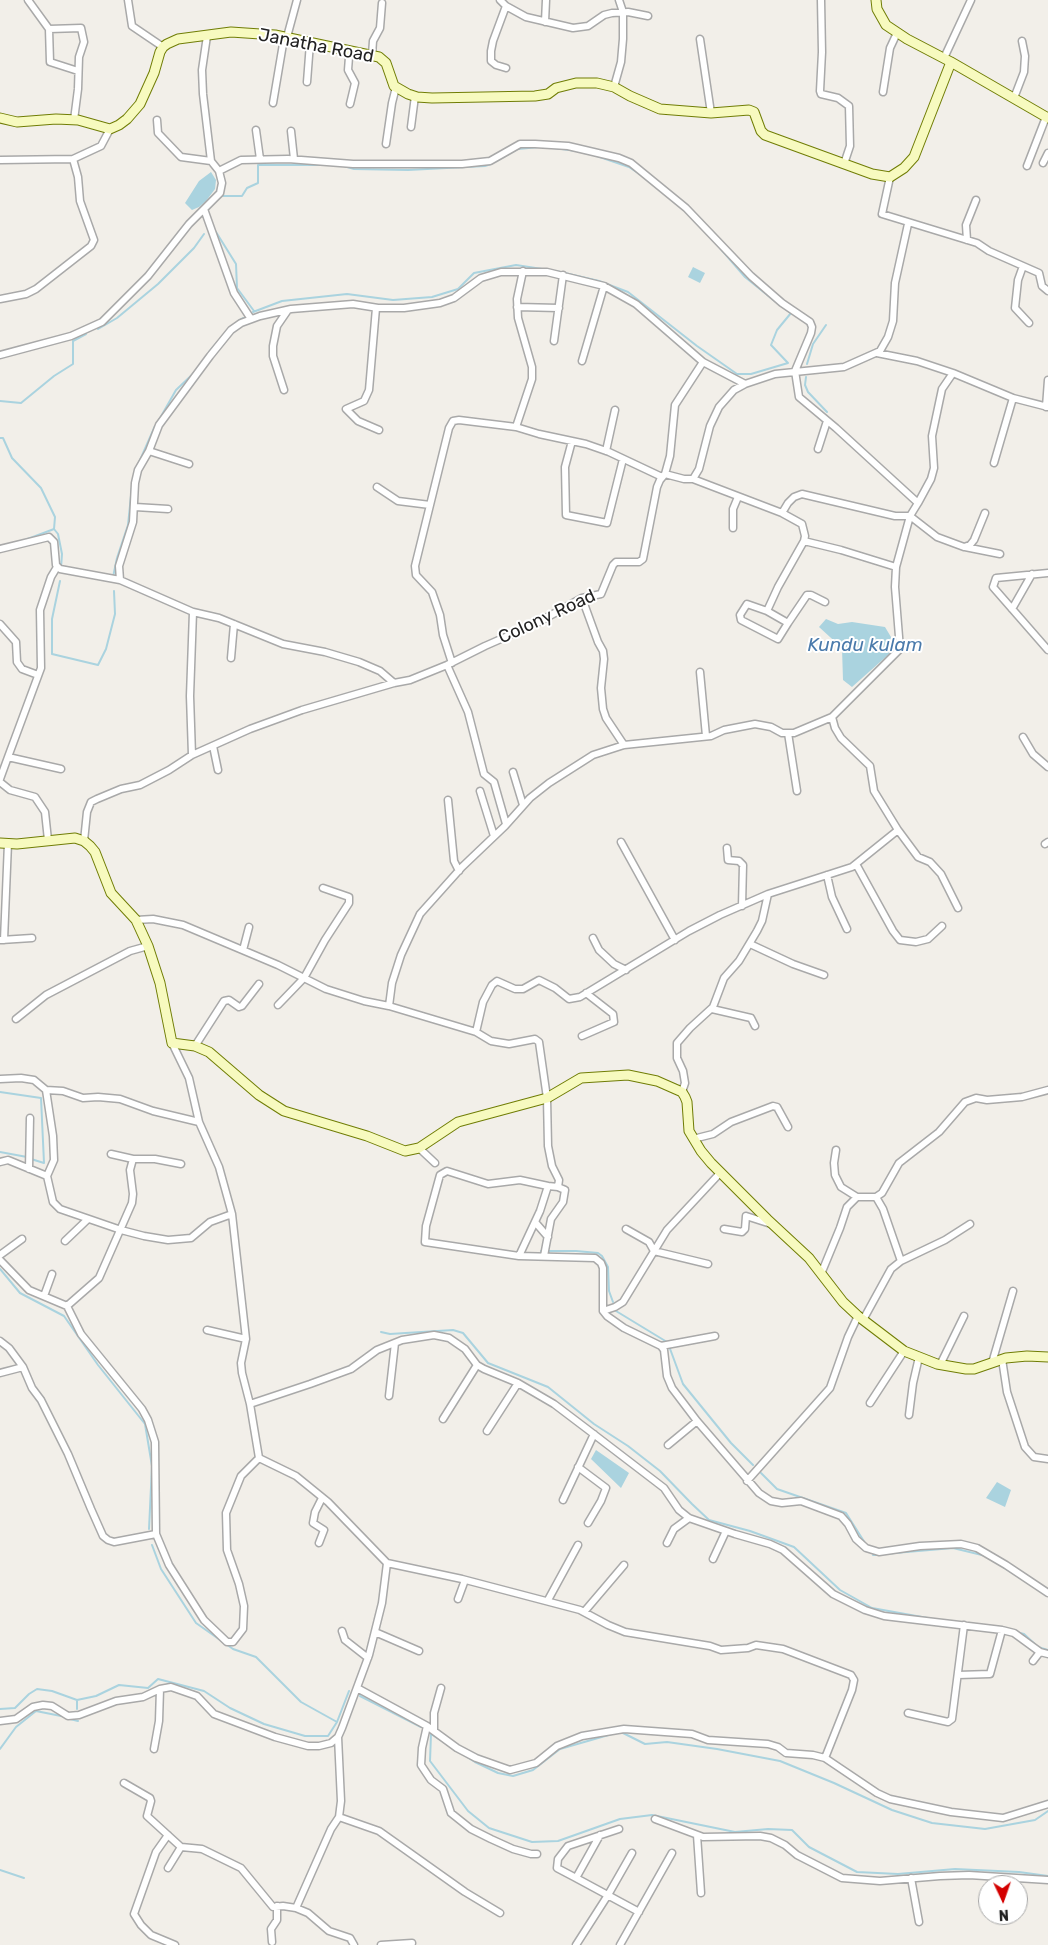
<!DOCTYPE html>
<style>
body{margin:0}
#map{position:relative;width:1048px;height:1945px;overflow:hidden;background:#f2efe9;font-family:Rubik,sans-serif}
canvas{display:block}
.north{position:absolute;left:978px;top:1875px;width:50px;height:50px;box-sizing:border-box;background:#fff;border:1px solid #a7a7a7;border-radius:50%;rotate:177deg;font-size:14px;font-weight:700;line-height:20px;text-align:center;color:#222}
.north::after{content:'';display:block;margin:auto;width:18px;height:22px;background:#d40000;clip-path:polygon(50% 0,100% 100%,50% 72%,0 100%)}
</style>
<div id="map">
<canvas width="1048" height="1945"></canvas>
<div class="north">N</div>
</div>
<script>
const ctx = document.querySelector('canvas').getContext('2d');
ctx.lineJoin = 'round';
function paint(path, color) {
  ctx.fillStyle = color;
  ctx.fill(path, 'evenodd');
}
function shape(rows) {
  const path = new Path2D();
  for (const r of rows) {
    path.moveTo(r[0], r[1]);
    for (let i = 2; i < r.length; i += 2) path.lineTo(r[i], r[i + 1]);
  }
  return path;
}
function strokePath(path, color, width, dash) {
  ctx.strokeStyle = color;
  ctx.lineWidth = width;
  ctx.lineCap = dash ? 'butt' : 'round';
  ctx.setLineDash(dash || []);
  ctx.stroke(path);
}
function label(font, color, halo, rows, align = 'center') {
  ctx.font = font + ' Rubik,sans-serif';
  ctx.lineWidth = 4;
  ctx.setLineDash([]);
  ctx.textBaseline = 'middle';
  ctx.strokeStyle = halo;
  ctx.fillStyle = color;
  for (const [text, x, y, turn = 0] of rows) {
    ctx.save();
    ctx.translate(x, y);
    ctx.rotate((+turn || 0) * Math.PI / 180);
    ctx.textAlign = isNaN(turn) ? turn : align;
    if (halo) ctx.strokeText(text, 0, 0);
    ctx.fillText(text, 0, 0);
    ctx.restore();
  }
}
paint(shape([
 [211,172,216,180,215,189,206,201,199,207,192,210,185,203,199,181],
 [693,267,705,273,700,283,688,277],
 [826,619,838,624,852,622,885,627,897,647,852,687,843,680,842,648,819,627],
 [596,1450,629,1473,621,1488,591,1459],
 [997,1482,1011,1490,1005,1507,986,1498]
]), '#aad3df');
strokePath(shape([
 [554,148,577,151],
 [591,154,629,167,644,177],
 [495,162,518,149,539,147],
 [344,166,354,169,408,170,485,166,491,164],
 [223,196,242,196,247,188,258,183,258,165,322,165],
 [216,232,236,264,237,288,254,311],
 [720,248,745,277,776,302],
 [556,271,599,281,628,292,697,346,737,374,751,374,788,363,771,345,777,330,791,313,781,306],
 [253,312,282,301,347,294,393,300,432,297,458,289,474,273,516,265,542,269],
 [238,321,243,318],
 [98,329,117,318,158,284,194,248,204,234],
 [209,352,221,338],
 [807,364,813,344,826,325],
 [806,377,805,385,808,392,827,412],
 [0,401,21,403,54,376,73,364,73,341,86,334],
 [159,420,176,390,195,372],
 [0,438,3,438,12,458,41,488,55,517,54,529],
 [137,467,155,426],
 [25,540,54,529,58,534,62,554,61,568],
 [113,577,117,558,128,525,132,486],
 [60,581,52,619,52,654,98,665,106,649,115,614,114,591],
 [0,1092,41,1098,44,1163,31,1159],
 [0,1152,27,1157],
 [541,1251,576,1251,598,1253,602,1256,608,1267,609,1291,613,1302],
 [0,1269,20,1293,64,1316,98,1365,145,1424,152,1466,149,1529],
 [616,1311,667,1342],
 [381,1332,390,1334,453,1330,463,1333,488,1363,548,1387,594,1424,628,1446,660,1471,692,1504,709,1520,750,1531,794,1547,840,1590,872,1608,933,1619],
 [669,1346,683,1384,731,1443,753,1465],
 [761,1473,777,1489,846,1513,865,1543],
 [152,1545,161,1569,196,1623,223,1642],
 [883,1554,953,1548,986,1556,1037,1589],
 [873,1555,878,1555],
 [967,1623,1000,1627],
 [1016,1632,1024,1634,1038,1647,1048,1650],
 [226,1644,233,1649,256,1657,301,1702,337,1722],
 [360,1696,421,1727],
 [77,1700,77,1709],
 [0,1709,15,1708,29,1694,37,1689,52,1691,77,1700,96,1696,119,1685,148,1688,158,1679,204,1691,230,1708,264,1724,305,1736,328,1736,337,1722,349,1691],
 [70,1719,78,1721],
 [621,1732,645,1744,667,1742,717,1749,780,1761,834,1783,892,1810,932,1823,985,1829,1035,1820,1048,1811],
 [431,1734,430,1761,468,1811,489,1828,532,1842,558,1841,620,1819,652,1815,735,1832,768,1829,792,1830,809,1847,857,1872,898,1874,955,1869,1019,1872,1048,1876],
 [431,1734,475,1762,498,1773,513,1776,533,1770,560,1749,612,1734],
 [0,1749,16,1727,36,1711,66,1717],
 [0,1870,24,1878]
]), '#aad3df', 2);
const street = shape([
 [28,0,49,29,81,28,84,42,79,57,78,89,74,120],
 [128,0,132,26,163,47],
 [500,0,506,6,526,17,573,28,588,26,604,15,612,13,628,12,648,16],
 [821,0,822,52,820,91,821,94,838,98,849,106,850,146,844,164],
 [545,22,546,0],
 [49,29,50,62,78,71],
 [207,36,202,70,203,94,211,161,219,171],
 [700,39,711,113],
 [372,55,373,41,380,28,382,3],
 [944,58,971,0],
 [506,68,496,65,491,61,491,51,493,41,506,6],
 [307,82,310,43],
 [614,87,621,62,623,39,623,12,619,0],
 [883,92,890,48,897,33],
 [1014,98,1024,72,1025,56,1022,41],
 [273,103,283,44,287,37,297,0],
 [350,104,355,83,348,70,349,57,351,52],
 [157,120,158,133,181,157,211,161],
 [411,127,415,96],
 [256,130,260,159],
 [291,131,294,159],
 [386,144,392,103,396,87],
 [73,159,101,146,110,129],
 [0,160,73,159,78,177,80,201,94,240,91,246,36,289,26,294,0,299],
 [1043,163,1048,153],
 [1027,166,1046,117],
 [890,177,882,214,977,243,989,251,1039,273,1042,286,1048,291],
 [204,209,234,293,251,319],
 [967,240,966,225,976,200],
 [1023,266,1018,280,1015,308,1029,323],
 [517,307,559,308],
 [376,308,369,390,364,401,346,409,358,421,379,430],
 [554,341,563,275],
 [877,353,917,361,953,373],
 [0,355,71,336,102,322,148,276,189,224,220,193,222,183,219,171,241,160,288,159,353,164,462,164,490,161,520,144,535,144,568,146,619,158,631,163,686,208,751,276,782,303,810,322,812,327,811,333,795,371,799,397,836,428,918,503,910,516,896,567,895,587,900,649,832,717,794,733,782,733,771,727,755,724,724,730,711,736,624,745,593,755,549,783,530,798,505,826,462,867,420,914,401,955,392,983,389,1006,476,1032,491,1041,509,1044,535,1039,539,1042,547,1098,548,1146,552,1166,559,1180,558,1187,548,1186,540,1211,519,1256,595,1258,601,1263,603,1268,603,1311,607,1316,624,1328,661,1346,664,1350,667,1376,672,1388,697,1421,759,1493,771,1501,782,1503,801,1501,841,1516,848,1524,856,1539,866,1548,879,1552,920,1546,961,1544,977,1548,1006,1565,1048,1593],
 [582,361,604,286],
 [284,390,273,356,273,346,277,326,288,310],
 [1046,407,1048,380],
 [516,427,532,379,532,367,518,318,517,299,523,271],
 [572,441,565,467,566,515,607,523,623,459],
 [818,449,827,421],
 [149,451,189,464],
 [606,451,615,410],
 [994,463,1013,398],
 [665,474,670,456,675,405,703,362],
 [693,479,782,513],
 [377,487,398,501,430,505],
 [918,503,931,479,934,468,932,436,942,389,953,373,1013,398,1048,407],
 [135,507,168,509],
 [733,528,733,509,738,497],
 [804,541,841,550,896,567],
 [965,547,1000,554],
 [0,549,49,537,54,542,56,565,60,569,120,580,193,612],
 [57,567,51,577,40,610,41,668,8,757,61,769],
 [1048,573,996,578,993,587,1048,650],
 [120,580,119,566,133,522,135,483,138,470,149,451,159,425,210,356,231,330,241,323,260,316,291,309,353,304,378,308,404,308,440,303,454,298,481,278,501,272,547,272,604,286,636,304,703,362,745,384],
 [582,598,598,642,603,651,604,659,601,688,603,709,606,718,624,745],
 [1012,609,1032,574],
 [767,611,788,623,778,639,741,620,740,615,747,604,767,611,778,587,804,541,805,536,802,524,782,513,788,503,794,497,802,494,895,516,910,516,937,537,964,547,970,545,974,540,985,513],
 [788,623,807,595,811,595,825,602],
 [0,624,16,642,17,662,22,669,38,675],
 [231,658,234,624],
 [452,663,443,635,440,615,432,592,416,575,415,566,449,428,453,421,459,420,516,427,539,434,586,444,609,452,662,477],
 [447,665,468,712,484,774,494,782,506,824],
 [700,672,706,736],
 [788,733,797,791],
 [1023,737,1033,754,1048,767],
 [213,746,218,770],
 [192,755,190,696,193,612,219,618,283,644,325,652,359,662,380,671,394,683],
 [513,772,523,805],
 [0,779,8,757],
 [0,782,10,790,35,797,45,812,48,840],
 [480,791,494,836],
 [448,800,454,861,459,871],
 [898,830,918,857,930,862,941,874,958,908],
 [84,841,87,812,91,802,97,799,121,789,140,785,169,770,192,755,250,729,302,710,394,683,410,680,447,665,485,646,535,624,582,598,601,594,613,565,616,562,639,562,643,559,657,487,660,480,665,474,684,479,693,479,699,469,710,426,719,407,734,390,745,384,775,374,844,367,880,351,888,337,893,321,895,283,908,224],
 [621,842,675,940],
 [1045,844,1048,842],
 [727,848,728,860,739,861,743,865,742,906],
 [856,864,893,931,900,940,916,942,928,939,942,926],
 [827,875,832,897,847,929],
 [136,920,153,919,183,925,278,965,326,989,364,1001,389,1006],
 [593,938,599,950,614,964,626,970],
 [1,940,32,938],
 [4,940,8,843],
 [750,944,793,964,824,975],
 [243,950,249,927],
 [278,1005,304,978,325,940,349,903,349,897,323,888],
 [712,1009,751,1018,755,1026],
 [16,1019,46,995,130,951,148,946],
 [476,1032,483,1002,492,985,497,981,515,989,523,989,539,980,555,988,569,999,580,997,689,931,720,915,768,894],
 [582,1036,614,1022,613,1014,586,993],
 [172,1043,189,1078,199,1122,219,1167,232,1214,246,1339,241,1363,242,1373,250,1404,259,1458,296,1476,328,1502,387,1563,462,1579,580,1610,608,1625,625,1632,710,1646,721,1650,748,1648,756,1645,783,1649,851,1675,854,1680,852,1690,825,1758],
 [195,1046,224,1001,229,1000,239,1007,242,1006,259,984],
 [0,1079,21,1078,34,1080,46,1090,53,1136,54,1160,47,1176,53,1202,60,1209,121,1230,144,1236,168,1240,191,1238,210,1222,232,1214],
 [46,1090,63,1091,83,1098,98,1097,120,1099,153,1111,199,1122],
 [682,1092,685,1083,683,1071,677,1058,677,1043,690,1028,713,1007,724,978,739,961,757,931,762,921,768,894,852,867,898,830,874,791,870,766,841,738,835,728,832,717],
 [693,1139,713,1134,731,1122,773,1106,777,1107,788,1127],
 [419,1148,435,1163],
 [836,1150,834,1163,835,1175,841,1187,857,1197,876,1197,882,1193,899,1163,939,1132,965,1102,976,1098,987,1100,1022,1097,1048,1090],
 [111,1154,133,1159],
 [0,1162,8,1160,47,1176],
 [29,1169,30,1118],
 [876,1197,883,1209,901,1261],
 [535,1222,548,1237],
 [626,1229,649,1242,654,1251,708,1264],
 [724,1229,742,1232,745,1229,746,1216,771,1224],
 [65,1241,88,1219],
 [0,1255,22,1239],
 [519,1256,425,1242,426,1226,440,1175,447,1171,488,1184,520,1180,548,1186],
 [544,1256,551,1219,563,1202,565,1190,558,1187],
 [0,1260,29,1290,67,1306,81,1334,142,1409,148,1420,155,1442,156,1534,169,1565,204,1620,227,1642,233,1642,243,1629,244,1606,239,1584,227,1550,226,1513,241,1476,259,1458],
 [821,1274,840,1228,847,1207,857,1197],
 [44,1296,52,1274],
 [67,1306,99,1278,132,1203,133,1194,130,1170,133,1159,155,1159,181,1164],
 [603,1311,615,1307,623,1302,667,1230,721,1172],
 [863,1320,891,1269,901,1261,945,1240,970,1224],
 [207,1330,246,1339],
 [0,1341,9,1348,23,1367],
 [661,1346,715,1336],
 [1002,1359,1007,1392,1025,1447,1034,1457,1048,1459],
 [992,1363,1013,1291],
 [940,1365,964,1316],
 [0,1373,23,1367,32,1388,41,1400,68,1454,91,1509,103,1536,108,1540,114,1542,156,1534],
 [389,1396,395,1343],
 [870,1403,904,1351],
 [250,1404,310,1384,351,1369,377,1350,402,1340,434,1335,449,1338,465,1349,477,1365,484,1369,518,1383,554,1404,587,1429,664,1488,679,1510,689,1518,735,1534,770,1544,783,1550,833,1594,865,1610,884,1616,1002,1630,1014,1633,1040,1652,1048,1654],
 [909,1415,913,1383,919,1357],
 [443,1419,477,1365],
 [487,1431,518,1383],
 [668,1445,697,1421],
 [578,1467,606,1488,601,1501,588,1523],
 [747,1481,830,1388,848,1337,858,1316],
 [563,1500,594,1434],
 [319,1543,324,1530,313,1523,315,1512,322,1498],
 [667,1543,674,1529,689,1518],
 [713,1559,726,1531],
 [458,1599,465,1580],
 [548,1600,578,1545],
 [584,1612,624,1565],
 [342,1631,345,1640,368,1658],
 [375,1632,419,1651],
 [1033,1661,1040,1652],
 [958,1675,990,1674,1002,1630],
 [357,1688,427,1726],
 [908,1713,948,1722,952,1719,964,1625],
 [0,1721,16,1719,33,1707,43,1705,52,1706,68,1716,79,1715,116,1701,143,1697,160,1689,171,1687,197,1696,214,1714,275,1737,308,1746,319,1746,331,1743,338,1737,342,1728,369,1655,382,1603,387,1563],
 [434,1730,434,1713,441,1688],
 [338,1737,341,1801,339,1817],
 [154,1749,159,1721,160,1689],
 [124,1783,150,1798,151,1801,147,1816,181,1847,202,1849,241,1868,273,1907,283,1906,296,1908],
 [655,1819,703,1837,760,1836,771,1838,785,1845,797,1855,842,1878,880,1881,940,1876,969,1875,1048,1880],
 [168,1835,156,1852,134,1914,141,1925,151,1935,175,1945],
 [600,1835,576,1878,639,1912],
 [697,1835,701,1893],
 [537,1854,531,1854,513,1849,491,1839,471,1829,451,1813,443,1789,431,1780,421,1765,422,1748,427,1726,457,1748,476,1758,510,1770,536,1763,557,1746,582,1736,624,1729,692,1734,708,1740,768,1744,778,1747,786,1753,813,1755,825,1758,877,1793,890,1799,951,1812,1003,1818,1048,1804],
 [168,1868,181,1847],
 [576,1878,557,1868,558,1859,568,1846,619,1829],
 [911,1878,919,1922],
 [272,1942,271,1929,277,1920,277,1906],
 [354,1945,350,1938,329,1931,308,1913,296,1908,331,1829,339,1817,379,1831,465,1892,500,1913],
 [381,1945,412,1943],
 [576,1945,608,1895,632,1853],
 [620,1945,672,1853]
]);
const secondary = shape([
 [876,0,877,9,886,25,907,39,951,62,1048,118],
 [0,118,17,122,56,119,78,120,110,129,119,125,127,119,140,104,154,73,160,52,163,47,167,44,178,39,231,32,275,35,379,57,386,63,394,86,408,94,417,97,432,98,535,96,548,94,556,88,576,83,597,83,614,87,630,96,660,109,711,113,749,110,754,112,761,131,765,135,872,174,890,177,904,168,914,157,951,62],
 [0,843,17,844,75,838,84,841,90,846,95,852,111,893,136,920,148,946,160,983,172,1043,195,1046,209,1052,259,1095,284,1111,367,1136,405,1151,419,1148,458,1122,547,1098,581,1078,628,1075,657,1081,682,1092,685,1097,687,1102,689,1131,701,1151,711,1163,767,1219,809,1258,843,1302,858,1316,904,1351,937,1364,966,1369,974,1369,1006,1358,1027,1356,1048,1357]
]);
strokePath(street, '#a9a9a9', 9);
strokePath(secondary, '#707d05', 11);
strokePath(street, '#fff', 6);
strokePath(secondary, '#f7fabf', 9);
label('18px', '#222', '#fff', [
 ["Janatha Road",316,46,11],
 ["Colony Road",547,617,-25]
]);
label('italic 19px', '#4a7aab', '#fff', [
 ["Kundu kulam",865,646]
]);
</script>
